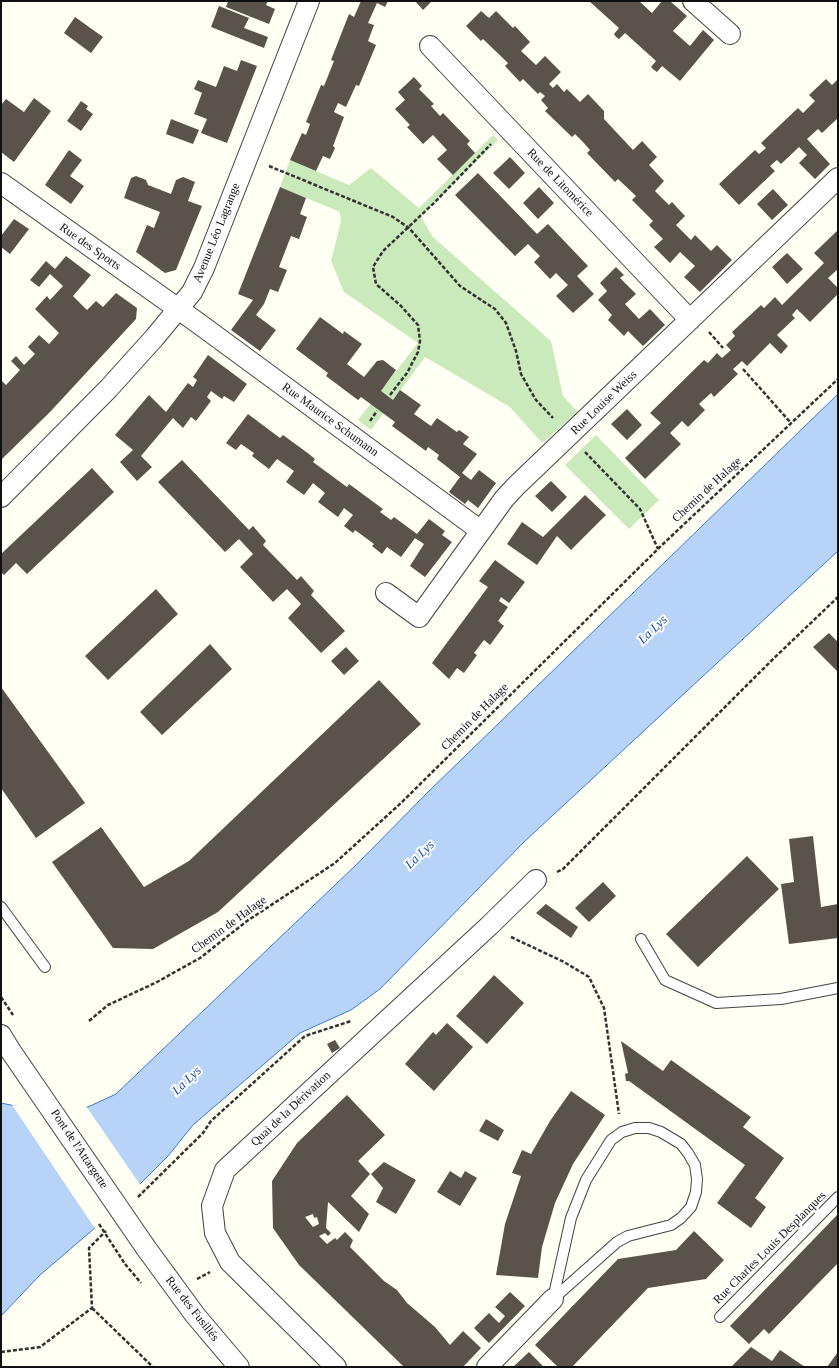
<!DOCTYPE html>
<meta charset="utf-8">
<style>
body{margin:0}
#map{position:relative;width:839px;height:1368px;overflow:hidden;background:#fffff3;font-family:"Times New Roman",serif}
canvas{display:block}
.frame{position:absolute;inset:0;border:2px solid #101010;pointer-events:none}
</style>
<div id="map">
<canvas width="839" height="1368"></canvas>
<div class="frame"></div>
</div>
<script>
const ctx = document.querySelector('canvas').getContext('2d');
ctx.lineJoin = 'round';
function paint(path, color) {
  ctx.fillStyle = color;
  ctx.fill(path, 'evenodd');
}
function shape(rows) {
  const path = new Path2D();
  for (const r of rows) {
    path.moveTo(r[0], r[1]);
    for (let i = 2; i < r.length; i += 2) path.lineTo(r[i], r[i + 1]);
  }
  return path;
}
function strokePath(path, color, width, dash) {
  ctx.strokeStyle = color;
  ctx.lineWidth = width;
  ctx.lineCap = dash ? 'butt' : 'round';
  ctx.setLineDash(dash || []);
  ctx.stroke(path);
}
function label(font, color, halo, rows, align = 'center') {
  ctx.font = font + ' "Times New Roman",serif';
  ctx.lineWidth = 4;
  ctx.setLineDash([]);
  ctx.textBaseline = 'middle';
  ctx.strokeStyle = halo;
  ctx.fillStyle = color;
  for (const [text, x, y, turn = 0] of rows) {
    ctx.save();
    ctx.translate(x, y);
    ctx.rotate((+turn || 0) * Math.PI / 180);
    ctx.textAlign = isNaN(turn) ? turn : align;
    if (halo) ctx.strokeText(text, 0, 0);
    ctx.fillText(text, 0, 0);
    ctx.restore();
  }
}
paint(shape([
 [493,135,498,140,421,216,432,236,551,341,563,396,578,412,542,443,510,407,425,357,371,430,358,420,418,343,344,292,331,261,341,222,340,212,280,187,290,160,349,185,371,168,419,208],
 [596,435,659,500,629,529,565,465]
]), '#cbeabc');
const water = shape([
 [838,394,838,551,524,842,380,989,351,1010,300,1033,193,1125,168,1156,103,1221,40,1275,1,1316,1,1103,40,1111,55,1112,88,1107,116,1094,357,864,430,790,838,394]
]);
paint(water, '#b7d3f7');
strokePath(water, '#3e7ace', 1);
paint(shape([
 [12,1105,55,1110,86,1106,141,1186,96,1230]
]), '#fffff3');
paint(shape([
 [228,1,268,1,266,5,275,9,269,24,226,7],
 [361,1,388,1,385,7,377,3,368,23,374,25,368,41,376,45,359,86,356,85,346,107,338,103,334,112,344,117,333,146,335,148,330,159,323,156,316,171,290,160,302,133,306,135,310,124,306,122,321,85,324,86,334,61,331,60,349,14,354,17],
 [415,1,432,1,423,10],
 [589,1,639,1,652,13,662,1,670,1,687,16,673,31,681,38,690,46,703,30,714,40,680,81,662,66,657,72,654,70,651,67,656,61,625,33,619,39,616,37,614,34,619,28],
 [219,6,249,18,244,28,268,37,264,48,211,27],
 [481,11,489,18,496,11,513,28,515,26,530,42,521,51,536,65,545,56,561,72,549,84,553,88,557,84,564,92,567,89,580,102,588,94,604,111,604,119,633,150,642,141,657,157,649,165,664,181,655,191,669,205,672,202,685,216,676,225,691,240,695,235,711,251,717,245,732,260,700,292,684,277,695,266,680,252,670,263,654,247,663,239,649,225,653,221,632,200,636,196,618,179,615,182,587,153,590,150,582,141,575,134,572,137,545,111,548,108,541,100,545,96,540,92,538,94,523,79,520,82,505,66,508,63,483,39,481,41,466,26],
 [75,17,103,37,91,53,64,33],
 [241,60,257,66,227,143,201,133,207,119,194,114,202,93,194,89,198,80,216,87,224,66,237,71],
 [414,77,422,86,419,89,434,104,431,106,440,116,443,113,470,141,467,144,475,153,453,175,437,159,447,150,433,135,423,144,407,127,410,125,395,109,405,100,398,92],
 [826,79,832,85,838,79,838,118,822,133,818,129,807,139,830,164,815,179,799,163,807,155,799,147,781,164,777,160,770,166,775,171,739,205,719,184,755,150,759,154,766,148,761,143,798,108,803,113,815,101,809,95],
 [34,98,51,111,14,162,1,152,1,105,6,99,24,112],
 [81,101,88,106,86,109,93,114,81,131,67,121],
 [171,119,199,130,193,144,166,134],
 [69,150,82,160,70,176,84,186,71,204,45,185],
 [510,157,525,173,509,189,493,173],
 [478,173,537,234,548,224,588,266,577,276,594,294,573,313,556,296,568,285,556,273,550,279,534,262,540,256,528,244,515,256,455,195],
 [136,176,146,180,148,185,171,194,176,180,183,177,195,182,188,201,202,206,176,270,165,273,136,252,147,225,154,228,160,212,124,198,131,178],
 [280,187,306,198,300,214,307,217,299,239,291,236,279,267,287,270,278,292,270,289,264,304,256,315,276,330,260,351,231,330,253,300,238,294],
 [539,187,554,203,538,219,523,203],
 [773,189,788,205,772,220,757,204],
 [14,219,29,229,10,254,1,247,1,236],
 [838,230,838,269,828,278,838,288,838,294,810,322,797,309,792,315,795,318,777,335,788,346,781,354,770,343,747,366,742,361,733,369,738,374,714,397,711,393,699,404,705,410,688,427,682,421,670,433,681,444,645,479,625,458,661,423,650,413,704,360,708,363,717,353,722,358,731,350,726,345,735,336,732,332,761,305,764,308,775,297,782,305,824,263,814,253],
 [787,253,803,269,787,284,772,267],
 [66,256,91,275,73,296,87,310,96,301,103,307,116,293,137,308,136,319,50,412,1,460,1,380,6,385,20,370,11,361,16,356,24,365,35,354,28,347,39,335,49,344,59,333,35,309,47,296,50,300,63,286,50,274,39,287,30,280,46,261,55,269],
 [616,267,624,275,620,278,636,294,625,304,639,319,650,309,665,325,643,346,628,331,624,336,608,320,612,315,598,300,607,291,600,283],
 [320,317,343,334,344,331,362,344,347,364,364,377,377,361,383,360,396,370,381,391,393,400,400,390,421,405,414,414,431,426,437,418,457,432,459,430,469,437,463,444,477,454,462,473,471,480,479,470,496,483,478,508,468,500,465,504,449,492,460,477,437,459,439,455,428,447,426,451,392,426,395,422,361,397,358,400,326,376,328,373,296,349],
 [208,355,247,384,234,402,224,396,222,399,211,391,207,397,211,401,196,421,191,417,183,428,173,418,141,456,152,467,137,481,120,462,133,450,115,435,149,395,166,412,188,383,193,387,197,380,193,377],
 [627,409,642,425,627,440,611,424],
 [248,414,280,438,283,435,309,454,315,459,313,462,347,487,349,484,383,509,380,512,391,520,394,517,417,534,429,519,445,531,442,535,452,542,425,577,410,566,424,544,415,538,401,557,387,547,382,554,372,546,374,544,355,530,353,533,344,526,353,515,344,508,338,517,318,502,325,493,313,483,304,495,286,482,294,471,277,459,269,469,252,456,254,453,241,444,236,450,226,443],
 [182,460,249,530,253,526,266,541,263,545,297,580,301,576,314,591,311,595,345,631,321,653,288,618,301,604,287,589,273,602,240,567,253,554,239,539,225,552,158,482],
 [92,468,114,492,27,574,16,563,4,575,1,572,1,554],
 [551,481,567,497,552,512,535,496],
 [585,495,606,515,571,550,557,536,537,565,507,544,522,522,543,537],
 [495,560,525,582,509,603,501,597,499,601,508,607,498,621,504,626,490,645,484,640,474,653,477,655,464,673,457,668,449,679,432,663,488,587,479,581],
 [156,589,178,614,108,680,85,656],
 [829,633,838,642,838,672,813,647],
 [210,644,232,669,162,735,140,712],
 [346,647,359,661,344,675,331,661],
 [379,680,421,724,218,912,153,949,113,948,52,862,101,827,144,887,189,861],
 [1,687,85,803,36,838,1,788],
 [813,836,821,907,838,904,838,938,789,944,781,884,794,882,789,839],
 [747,856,779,889,698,967,666,934],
 [603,882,616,896,589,922,575,908],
 [546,904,578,927,571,938,536,913],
 [494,975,524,1003,487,1044,456,1016],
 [447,1023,473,1047,434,1091,405,1064,433,1032,436,1035],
 [335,1040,340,1048,332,1053,327,1044],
 [621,1041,663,1071,671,1060,751,1117,743,1127,784,1158,755,1198,766,1207,751,1228,717,1203,745,1165,629,1081,626,1081,625,1074,628,1073],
 [571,1091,605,1115,573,1164,555,1203,542,1247,538,1278,496,1275,505,1224,521,1176,512,1173,522,1150,531,1154,550,1121],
 [347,1095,385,1135,358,1161,370,1174,351,1196,369,1214,359,1232,328,1202,326,1228,331,1233,328,1236,325,1233,319,1236,327,1244,335,1238,337,1240,345,1232,353,1240,350,1247,384,1281,397,1290,407,1303,435,1327,450,1345,463,1331,481,1348,463,1367,404,1367,299,1265,273,1228,272,1181,297,1143],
 [313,1214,314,1218,317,1217,319,1224,313,1227,305,1217],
 [486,1119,504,1130,498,1141,479,1131],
 [384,1162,416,1180,396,1214,376,1202,383,1188,371,1174],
 [450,1171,461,1178,465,1171,477,1178,460,1206,437,1192],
 [838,1214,838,1263,769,1334,764,1329,749,1344,730,1326],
 [694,1231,724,1260,706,1279,648,1288,572,1367,558,1367,535,1345,618,1259,676,1250],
 [510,1292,525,1306,489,1343,474,1328,489,1313,499,1323,505,1316,495,1307],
 [751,1347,772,1361,780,1350,805,1367,731,1367],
 [529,1352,544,1367,513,1367],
 [838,1352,838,1367,827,1367]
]), '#59534c');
const service = shape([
 [1,907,45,967],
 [641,939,665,980,716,1003,781,999,838,988],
 [635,1128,649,1128,661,1132,681,1144,688,1153,695,1165,697,1179,696,1192,691,1207,681,1218,671,1225,628,1236,617,1242,553,1299,571,1218,586,1180,611,1140,622,1132,635,1128],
 [720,1317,838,1197]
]);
const minor = shape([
 [693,1,730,34],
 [430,46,690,320],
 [1,183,198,323,481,531],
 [1,497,109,388,155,337,192,292,204,268,309,1],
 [386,593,419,617,504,499,516,486,838,178],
 [1,1035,10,1050],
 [146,1248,195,1315,239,1367],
 [336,1367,230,1262,215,1233,212,1206,225,1170,489,926,536,880],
 [487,1367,553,1299]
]);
strokePath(service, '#434343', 12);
strokePath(minor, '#434343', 22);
strokePath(shape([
 [269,166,393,217,409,228,460,286,495,309,506,323,516,351,521,374,536,400,553,418],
 [709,332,723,348],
 [743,369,791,423],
 [390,395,407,373,418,352,420,341,418,325,401,306,376,284,373,267,383,251,435,202,491,144],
 [370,421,377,411],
 [585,452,640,509,658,549],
 [557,872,563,869,771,661,838,597],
 [511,937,564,962,589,977,604,1008,619,1114],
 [1,997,13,1015],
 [89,1021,108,1005,157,982,200,958,247,921,335,863,401,803,662,545,838,379],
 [138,1197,203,1133,211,1121,305,1036,351,1021],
 [125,1264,141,1283],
 [197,1279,210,1272],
 [92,1308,153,1367],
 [1,1352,40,1347,92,1308,89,1248,106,1231]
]), '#323232', 2.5, [4, 2]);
strokePath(service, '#fff', 10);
strokePath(minor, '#fff', 20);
const minorBridge = shape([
 [10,1050,146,1248]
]);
strokePath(minorBridge, '#434343', 22, []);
strokePath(shape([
 [99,1224,125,1264]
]), '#323232', 2.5, [4, 2]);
strokePath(minorBridge, '#fff', 20);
label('12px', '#101010', '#fff', [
 ["Rue de Litomérice",560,183,46],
 ["Avenue Léo Lagrange",217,233,-68],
 ["Rue des Sports",90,247,35],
 ["Rue Louise Weiss",604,403,-44],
 ["Rue Maurice Schumann",330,420,36],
 ["Chemin de Halage",707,490,-43],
 ["Chemin de Halage",475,717,-45],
 ["Chemin de Halage",229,925,-36],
 ["Quai de la Dérivation",291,1109,-43],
 ["Pont de l'Attargette",79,1149,56],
 ["Rue Charles Louis Desplanques",770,1248,-45],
 ["Rue des Fusillés",192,1309,52]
]);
label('italic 13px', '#174da4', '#fff', [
 ["La Lys",653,630,-44],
 ["La Lys",420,855,-44],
 ["La Lys",187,1081,-44]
]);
</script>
